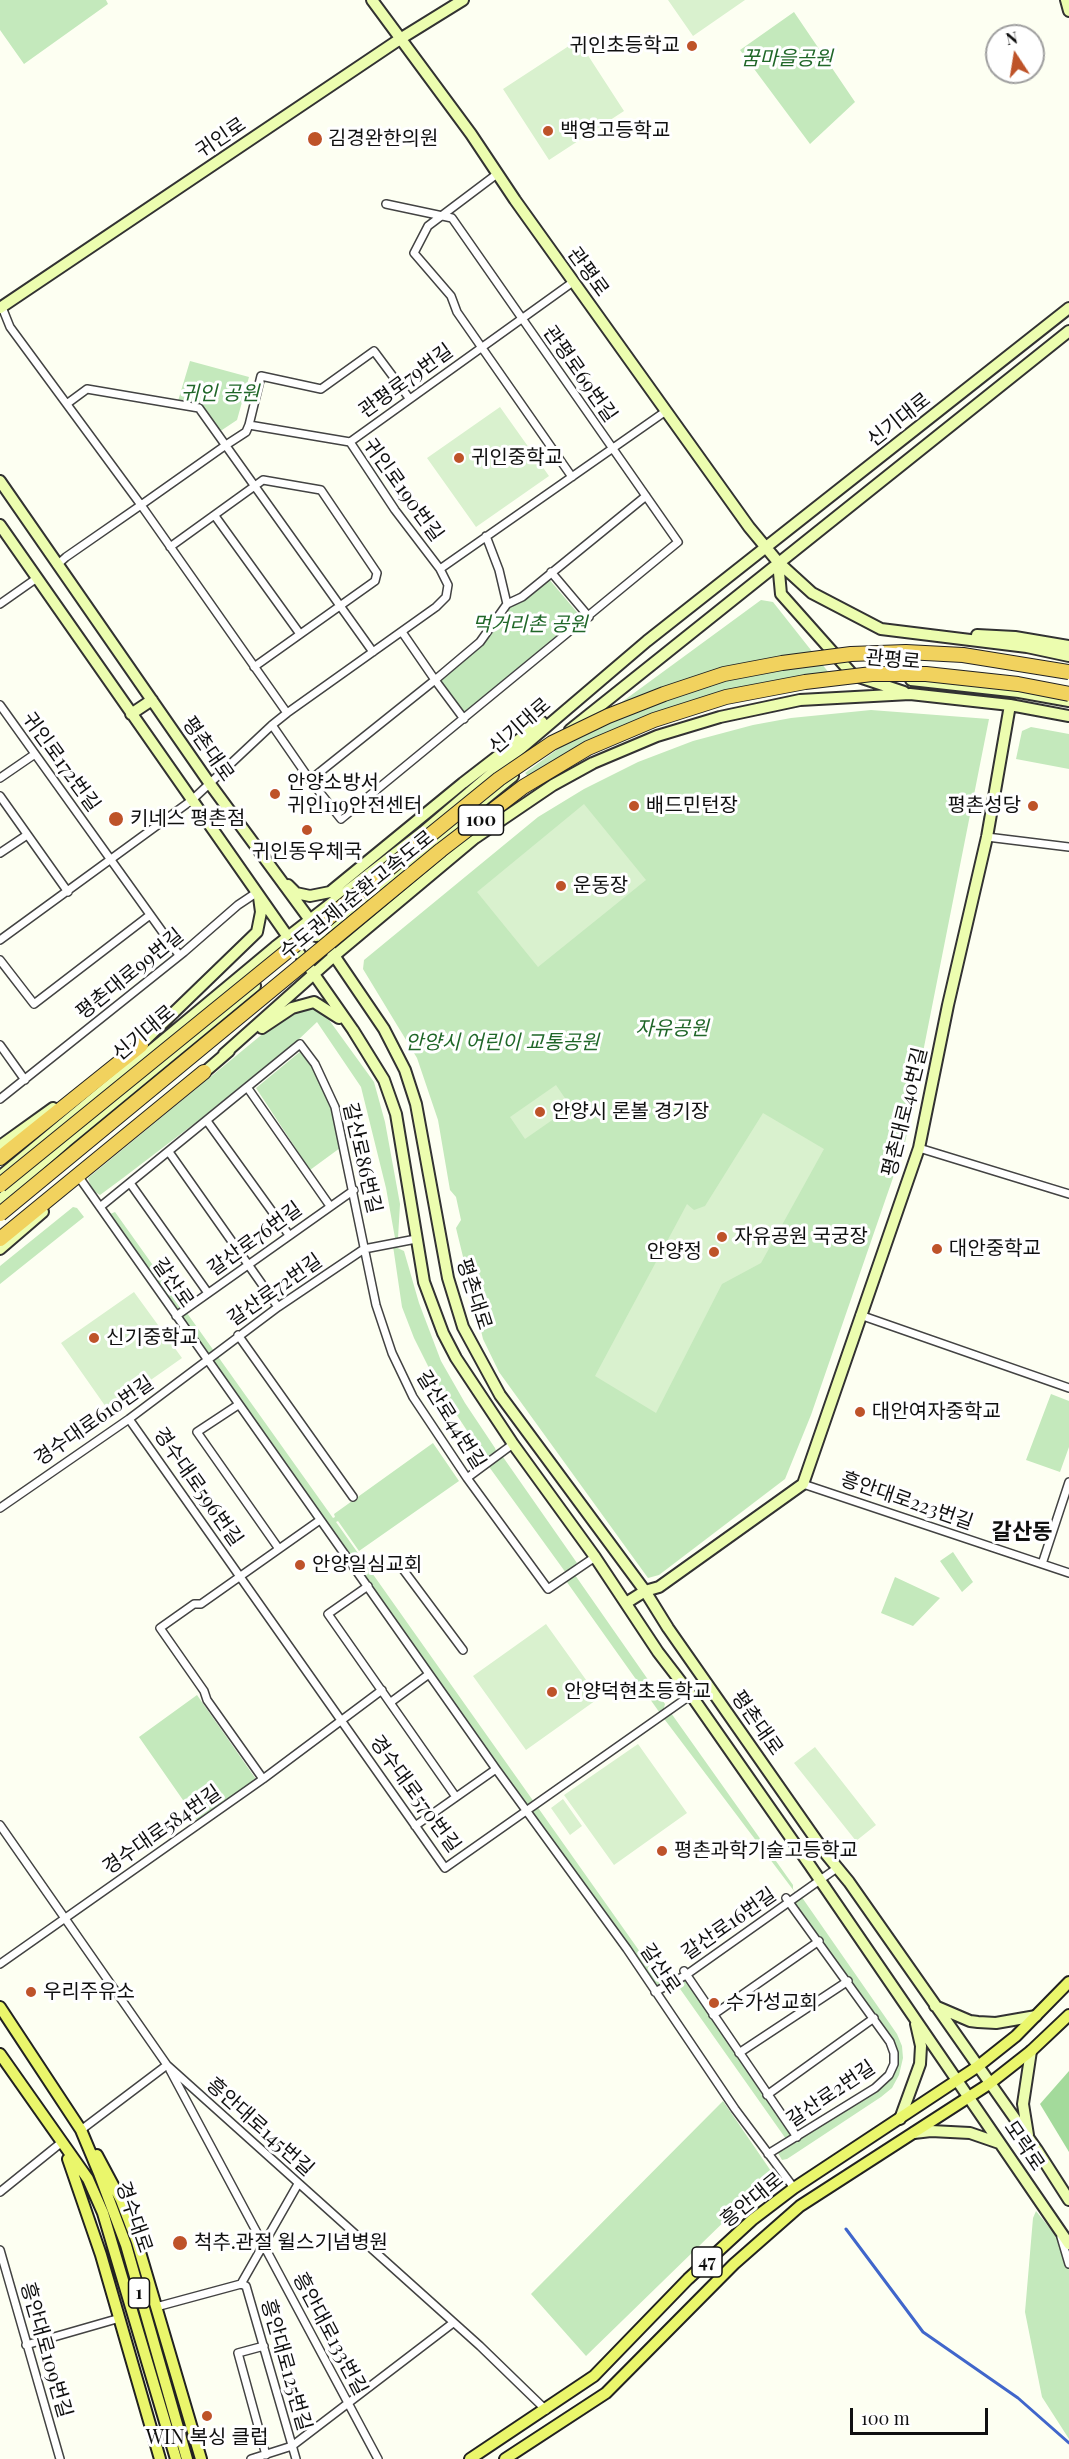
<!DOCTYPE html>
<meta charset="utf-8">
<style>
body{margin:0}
#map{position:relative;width:1069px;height:2459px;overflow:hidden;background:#fdfff2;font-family:"Playfair Display",serif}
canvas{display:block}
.north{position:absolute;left:985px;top:24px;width:60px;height:60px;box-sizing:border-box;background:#fff;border:2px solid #9f9f9f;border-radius:50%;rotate:348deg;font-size:16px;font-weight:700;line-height:24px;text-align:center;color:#101010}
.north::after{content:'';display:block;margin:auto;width:21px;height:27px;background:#be5329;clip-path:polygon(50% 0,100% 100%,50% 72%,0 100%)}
.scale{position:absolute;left:850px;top:2408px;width:138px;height:27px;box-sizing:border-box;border:3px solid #101010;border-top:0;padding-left:8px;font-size:18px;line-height:21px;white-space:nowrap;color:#101010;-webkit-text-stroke:4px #fff;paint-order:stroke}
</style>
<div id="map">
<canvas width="1069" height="2459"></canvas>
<div class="north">N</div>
<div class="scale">100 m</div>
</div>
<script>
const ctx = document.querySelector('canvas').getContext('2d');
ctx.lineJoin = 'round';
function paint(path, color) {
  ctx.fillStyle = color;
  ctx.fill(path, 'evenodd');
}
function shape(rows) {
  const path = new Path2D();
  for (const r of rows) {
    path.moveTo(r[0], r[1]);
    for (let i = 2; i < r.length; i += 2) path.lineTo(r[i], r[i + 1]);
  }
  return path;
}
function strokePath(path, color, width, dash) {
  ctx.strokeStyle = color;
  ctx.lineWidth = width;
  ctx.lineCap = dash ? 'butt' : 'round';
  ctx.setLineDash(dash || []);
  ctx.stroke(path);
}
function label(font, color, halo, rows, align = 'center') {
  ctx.font = font + ' "Playfair Display","Noto Sans KR",serif';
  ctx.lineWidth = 6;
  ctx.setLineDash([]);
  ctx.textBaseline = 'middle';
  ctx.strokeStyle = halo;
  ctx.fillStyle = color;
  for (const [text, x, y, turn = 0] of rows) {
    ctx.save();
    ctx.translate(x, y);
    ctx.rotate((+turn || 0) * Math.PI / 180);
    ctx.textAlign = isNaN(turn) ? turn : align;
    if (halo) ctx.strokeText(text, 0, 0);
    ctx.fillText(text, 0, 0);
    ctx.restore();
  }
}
paint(shape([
 [0,0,106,0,108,4,24,64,0,30],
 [794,12,855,102,810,144,740,50],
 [190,361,249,377,237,420,219,432,200,405,178,401],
 [548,578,581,617,464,715,441,681,483,645,509,605],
 [761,600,773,602,833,678,718,697,531,779,525,773],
 [871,710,989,719,905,1143,811,1415,785,1479,659,1575,648,1578,499,1372,483,1339,456,1228,461,1220,456,1197,450,1190,438,1120,417,1058,363,969,364,960,538,817,584,789,638,762,693,741,753,725,791,718],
 [1031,727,1069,734,1069,769,1016,759,1022,731],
 [313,1006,324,1013,374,1082,385,1122,400,1204,398,1238,395,1238,386,1188,361,1087,317,1022,297,1041,199,1120,123,1178,100,1195,92,1190,88,1178,294,1008],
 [301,1051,314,1069,336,1121,340,1148,310,1170,256,1088],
 [73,1207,77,1208,84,1217,0,1284,0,1266],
 [115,1212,333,1518,335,1517,334,1514,433,1443,459,1481,359,1551,338,1521,336,1522,662,1983,657,1988,108,1218,110,1214],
 [393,1246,404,1251,419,1303,441,1361,465,1403,495,1448,496,1451,485,1458,439,1388,414,1338,402,1307],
 [1051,1394,1069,1401,1069,1447,1060,1472,1026,1460],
 [500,1455,503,1457,577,1563,566,1573,487,1464],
 [953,1552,973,1582,962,1592,940,1561],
 [572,1575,575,1575,665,1704,662,1715,671,1713,793,1885,793,1889,797,1895,662,1716,564,1578],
 [895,1577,940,1598,913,1626,881,1613],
 [197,1695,258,1782,199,1823,139,1737],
 [801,1896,897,2034,902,2046,903,2058,899,2075,892,2088,881,2097,787,2159,782,2160,778,2153,786,2145,892,2076,897,2053,792,1902],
 [685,1978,793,2134,791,2138,786,2139,678,1986],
 [723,2101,773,2174,586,2356,531,2294],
 [1036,2211,1069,2252,1069,2439,1042,2397,1025,2312,1033,2218]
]), '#c4e9bc');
paint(shape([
 [1069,2071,1069,2152,1040,2104]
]), '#a3da9b');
paint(shape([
 [668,0,745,0,693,36],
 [578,40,624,111,549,160,503,89],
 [500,407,549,476,476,527,427,458],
 [584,804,646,880,538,967,477,892],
 [556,1085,571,1107,525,1139,510,1117],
 [763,1113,824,1149,761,1263,722,1284,656,1413,595,1376,687,1204,694,1210,705,1206],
 [134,1292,182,1358,108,1410,61,1343],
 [546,1624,599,1698,526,1750,473,1676],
 [638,1744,687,1813,614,1865,564,1795],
 [815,1747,876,1825,856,1841,794,1763],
 [563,1799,582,1826,570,1835,551,1808]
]), '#d9f1ce');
strokePath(shape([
 [846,2229,923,2332,1018,2398,1069,2443]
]), '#4066cb', 3);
const street = shape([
 [497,174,428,226,414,253,451,296,457,312,572,477],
 [2,307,10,327,141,505,287,713,436,607,446,597,448,585,440,569,395,510,350,442,249,425,246,432,226,445,141,505,66,557,57,565],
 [68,403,87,389,199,408,373,652],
 [249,425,261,376,321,389,374,351,409,398],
 [350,442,573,282],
 [215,516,300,634],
 [170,547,263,480,321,490,377,573,375,581,254,667],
 [440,569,666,411],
 [551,572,589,617],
 [0,604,37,578],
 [507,604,522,597,646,496],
 [0,705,179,955],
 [464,719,435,680,480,642,507,604,499,570,486,536],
 [272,725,310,780,341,819,678,542,452,218,386,204],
 [0,778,35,754],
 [310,780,435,680,402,632],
 [0,796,68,892],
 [987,837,1069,847],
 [0,853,27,835],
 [0,940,192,800,272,725,287,713],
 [0,960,34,1004,150,915],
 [0,1045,25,1080],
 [247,1087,330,1206],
 [0,1099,184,952,238,905,256,893],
 [207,1121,289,1235],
 [919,1148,1069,1194],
 [169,1152,278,1307],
 [81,1180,496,1769,627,1949,735,2109,794,2188],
 [130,1183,208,1293],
 [100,1207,300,1044,315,1064,335,1107,376,1305,392,1353,413,1397,467,1478,548,1589,595,1557],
 [860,1315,1069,1388],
 [176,1316,354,1190],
 [238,1335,353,1497],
 [238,1405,197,1432,279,1549],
 [129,1419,445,1868,691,1695],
 [467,1478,513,1444],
 [803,1484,1069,1573],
 [0,1508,129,1419,278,1307,364,1249,416,1239],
 [399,1564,463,1650],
 [1042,1564,1069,1482],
 [368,1586,328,1614,456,1797],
 [391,1702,429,1674],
 [263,1779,207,1700,204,1691,160,1628,194,1604,201,1604,320,1520],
 [0,1825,167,2065,480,2346,546,2410],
 [415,1826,496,1769],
 [0,1964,263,1779,382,1690],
 [684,1971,797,2137],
 [655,1992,686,1975,837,1868],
 [713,2015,819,1941],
 [739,2053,848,1981],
 [170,2070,378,2459],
 [767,2095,874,2018],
 [81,2130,167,2065],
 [768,2154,875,2088,889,2075,894,2064,894,2053,890,2042,786,1898],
 [0,2192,62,2142],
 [1061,2237,1069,2264],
 [0,2250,60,2459],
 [241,2284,246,2286,296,2459],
 [156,2307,241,2284,298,2184],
 [26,2345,120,2318],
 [264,2346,238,2353,266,2455],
 [251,2459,292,2446,453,2323]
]);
const secondary = shape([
 [372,0,471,134,515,200,749,527,778,562,812,593,881,629,1027,647,1069,656],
 [1066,0,1069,11],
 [0,308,400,39,463,0],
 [0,481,210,784,310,920,384,1029,405,1070,416,1104,448,1278,463,1327,500,1395,645,1591,668,1628,826,1854,849,1882,1037,2150,1069,2200],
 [0,525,353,1030,384,1080,396,1114,424,1282,443,1333,456,1358,513,1444,595,1557,658,1652,691,1695,809,1864,1069,2244],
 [778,562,781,594,853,675,859,675],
 [977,635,1015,637,1069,646],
 [859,677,904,692],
 [911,680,1019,692,1069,701],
 [131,714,152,700],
 [570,730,1069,331],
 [481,802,513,776],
 [433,841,479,814],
 [288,885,296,893,310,896,330,892,463,783,542,722],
 [316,936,429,844],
 [262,1028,292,1008,314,1002,339,1018],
 [136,1049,257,932,261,912,259,897],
 [224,1054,334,956,475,838,553,785,593,763,657,736,720,717,800,700,910,694,1010,705,1069,716],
 [200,1076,229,1051],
 [0,1146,53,1108],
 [3,1174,275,947,423,832,647,641,1069,308],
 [0,1200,66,1142,255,986],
 [0,1249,43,1212],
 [626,1603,645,1591,659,1587,803,1484,919,1148,948,1005,987,837,1010,705],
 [935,2006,970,2021,978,2022,996,2023,1036,2016],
 [900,2119,920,2064,921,2046,916,2024],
 [914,2133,931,2131,970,2133,999,2143],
 [1028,2135,1023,2104,1031,2051]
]);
const primary = shape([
 [0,2007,81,2130,99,2173,126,2245,187,2459],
 [0,2054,88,2179,103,2213,176,2459],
 [97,2155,121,2200,137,2242,201,2459],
 [68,2159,101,2255,160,2459],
 [470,2459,594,2376,688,2279,752,2220,794,2188,977,2067,1016,2036,1069,1982],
 [505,2459,606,2393,734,2264,800,2206,989,2084,1031,2051,1069,2015]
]);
const highway = shape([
 [0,1158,141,1045],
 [0,1239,204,1072]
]);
strokePath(street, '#434343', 10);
strokePath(secondary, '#323232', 14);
strokePath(primary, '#212121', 14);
strokePath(highway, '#212121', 16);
strokePath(street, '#fff', 7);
strokePath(secondary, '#ecfdaf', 10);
strokePath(primary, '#eaf66b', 10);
strokePath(highway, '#f1d25e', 14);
const highwayBridge = shape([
 [0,1185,499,779,552,743,608,716,664,694,724,674,782,663,851,654,906,652,963,655,1069,672],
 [0,1214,441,850,523,787,588,748,654,720,726,697,805,682,872,674,926,674,1018,684,1069,694]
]);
strokePath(highwayBridge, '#212121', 16, []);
strokePath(highwayBridge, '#f1d25e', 14);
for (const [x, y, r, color] of [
 [692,46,6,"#be5329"],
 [548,131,6,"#be5329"],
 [315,139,8,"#be5329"],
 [459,458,6,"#be5329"],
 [275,794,6,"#be5329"],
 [634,806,6,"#be5329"],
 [1033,806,6,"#be5329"],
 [116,819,8,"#be5329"],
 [307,830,6,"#be5329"],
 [561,886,6,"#be5329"],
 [540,1112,6,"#be5329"],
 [722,1237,6,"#be5329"],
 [937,1249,6,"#be5329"],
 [714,1252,6,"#be5329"],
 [94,1338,6,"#be5329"],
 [860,1412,6,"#be5329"],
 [300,1565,6,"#be5329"],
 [552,1692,6,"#be5329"],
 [662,1851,6,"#be5329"],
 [31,1992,6,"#be5329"],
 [714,2003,6,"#be5329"],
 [180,2243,8,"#be5329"],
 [207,2416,6,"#be5329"]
]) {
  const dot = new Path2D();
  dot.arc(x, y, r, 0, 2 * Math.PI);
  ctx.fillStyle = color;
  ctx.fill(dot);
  strokePath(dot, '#fff', 2);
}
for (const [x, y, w] of [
 [481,820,45],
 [707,2262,30],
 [139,2293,21]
]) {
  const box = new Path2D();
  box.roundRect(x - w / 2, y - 15, w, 30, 4.5);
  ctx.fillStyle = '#fff';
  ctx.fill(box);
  strokePath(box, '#101010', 1.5);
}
label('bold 18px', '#101010', null, [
 ["100",481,820],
 ["47",707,2262],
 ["1",139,2293]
]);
label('20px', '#101010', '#fff', [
 ["귀인초등학교",680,46,"right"],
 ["백영고등학교",560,131],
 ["김경완한의원",328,139],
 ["귀인중학교",471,458],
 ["안양소방서",287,783],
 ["귀인119안전센터",287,806],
 ["배드민턴장",646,806],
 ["평촌성당",1021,806,"right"],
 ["키네스 평촌점",130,819],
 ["귀인동우체국",307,852,"center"],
 ["운동장",573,886],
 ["안양시 론볼 경기장",552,1112],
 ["자유공원 국궁장",734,1237],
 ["대안중학교",949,1249],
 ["안양정",702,1252,"right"],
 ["신기중학교",106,1338],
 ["대안여자중학교",872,1412],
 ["안양일심교회",312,1565],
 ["안양덕현초등학교",564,1692],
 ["평촌과학기술고등학교",674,1851],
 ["우리주유소",43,1992],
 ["수가성교회",726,2003],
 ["척추.관절 윌스기념병원",194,2243],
 ["WIN 복싱 클럽",207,2438,"center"]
], 'left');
label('italic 20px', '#206729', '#fff', [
 ["꿈마을공원",787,59],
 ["귀인 공원",220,394],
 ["먹거리촌 공원",530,625],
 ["자유공원",672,1029],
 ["안양시 어린이 교통공원",502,1043]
]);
label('20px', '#101010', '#fff', [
 ["귀인로",221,138,-34],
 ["관평로",588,272,54],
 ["관평로69번길",580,374,55],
 ["관평로79번길",406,381,-36],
 ["신기대로",899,420,-38],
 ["귀인로190번길",403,490,54],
 ["관평로",893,660,5],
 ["신기대로",520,726,-41],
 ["평촌대로",208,749,55],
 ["귀인로172번길",61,762,54],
 ["수도권제1순환고속도로",357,895,-39],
 ["평촌대로99번길",130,974,-39],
 ["신기대로",144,1033,-40],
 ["평촌대로40번길",905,1112,-76],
 ["갈산로86번길",362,1158,77],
 ["갈산로76번길",255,1239,-36],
 ["갈산로",173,1283,55],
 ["갈산로72번길",275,1290,-35],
 ["평촌대로",474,1294,72],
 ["갈산로44번길",451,1420,58],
 ["경수대로610번길",94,1421,-35],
 ["경수대로596번길",198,1487,55],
 ["흥안대로223번길",907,1501,19],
 ["평촌대로",757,1723,55],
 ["경수대로570번길",415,1794,54],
 ["경수대로584번길",162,1830,-35],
 ["갈산로16번길",729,1924,-35],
 ["갈산로",660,1969,56],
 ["갈산로2번길",831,2094,-34],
 ["흥안대로145번길",260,2127,42],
 ["모락로",1024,2146,56],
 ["흥안대로",752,2200,-39],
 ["경수대로",134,2217,71],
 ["흥안대로133번길",330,2334,62],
 ["흥안대로109번길",46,2350,74],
 ["흥안대로125번길",286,2365,74]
]);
label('bold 22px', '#101010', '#fff', [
 ["갈산동",1022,1532]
]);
</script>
